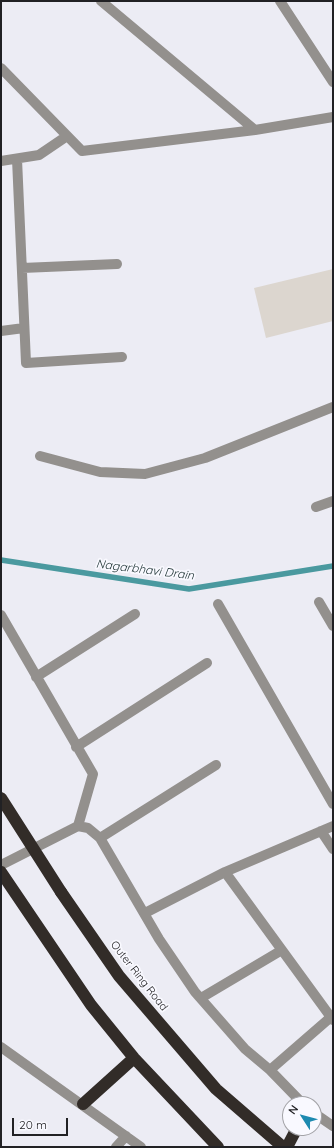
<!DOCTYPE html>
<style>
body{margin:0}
#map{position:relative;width:334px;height:1148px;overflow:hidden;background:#ececf4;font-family:Quicksand,sans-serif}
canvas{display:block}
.frame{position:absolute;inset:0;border:2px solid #212124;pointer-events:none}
.north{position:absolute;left:282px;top:1096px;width:40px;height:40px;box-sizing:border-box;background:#f9f9ff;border:1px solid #a3a3a7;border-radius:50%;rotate:306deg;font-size:11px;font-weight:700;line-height:16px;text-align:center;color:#212124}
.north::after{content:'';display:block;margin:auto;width:14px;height:18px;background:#1d8ab0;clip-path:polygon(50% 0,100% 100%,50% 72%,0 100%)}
.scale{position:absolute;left:12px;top:1118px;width:56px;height:18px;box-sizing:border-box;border:2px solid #212124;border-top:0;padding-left:5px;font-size:12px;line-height:14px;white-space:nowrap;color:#212124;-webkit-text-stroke:3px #f9f9ff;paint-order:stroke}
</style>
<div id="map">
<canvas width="334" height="1148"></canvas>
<div class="frame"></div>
<div class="north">N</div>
<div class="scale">20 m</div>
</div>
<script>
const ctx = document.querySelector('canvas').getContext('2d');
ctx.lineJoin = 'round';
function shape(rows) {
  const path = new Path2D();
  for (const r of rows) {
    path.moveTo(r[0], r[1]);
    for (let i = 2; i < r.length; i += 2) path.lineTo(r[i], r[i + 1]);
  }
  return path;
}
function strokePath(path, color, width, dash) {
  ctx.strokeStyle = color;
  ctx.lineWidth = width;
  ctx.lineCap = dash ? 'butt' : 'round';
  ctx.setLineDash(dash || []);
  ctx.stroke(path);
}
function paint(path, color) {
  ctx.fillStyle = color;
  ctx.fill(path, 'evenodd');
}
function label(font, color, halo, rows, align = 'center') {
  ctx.font = font + ' Quicksand,sans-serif';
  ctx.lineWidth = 3.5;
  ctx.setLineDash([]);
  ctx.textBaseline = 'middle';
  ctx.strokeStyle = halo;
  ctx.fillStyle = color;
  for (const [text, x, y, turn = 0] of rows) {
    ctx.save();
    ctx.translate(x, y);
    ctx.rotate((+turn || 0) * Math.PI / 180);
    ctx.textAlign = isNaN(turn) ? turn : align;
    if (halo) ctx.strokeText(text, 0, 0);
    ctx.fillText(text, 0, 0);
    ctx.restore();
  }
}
strokePath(shape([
 [1,560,189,589,333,566]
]), '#4a999f', 5.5);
paint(shape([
 [333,269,333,321,266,338,254,288]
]), '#dcd6cf');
strokePath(shape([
 [101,1,255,130],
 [280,1,333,82],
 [1,68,82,151,255,130,333,117],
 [17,159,26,363,122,357],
 [1,161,39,155,67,136],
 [22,268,117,264],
 [1,331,24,328],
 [40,456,100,472,145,474,205,458,333,407],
 [316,507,333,501],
 [319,602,333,626],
 [218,604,333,804],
 [1,615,93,774,78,826],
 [36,677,135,614],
 [76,747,207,663],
 [321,831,333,849],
 [100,838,216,765],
 [1,865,78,826,88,828,100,838,159,939,195,992,245,1049,270,1070,303,1104],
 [225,872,333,1020],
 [145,913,225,872,333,826],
 [201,998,282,950],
 [1,1047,141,1147],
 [270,1070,331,1017],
 [314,1113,333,1126],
 [116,1147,126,1136]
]), '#93908d', 10);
strokePath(shape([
 [1,872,91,1005,134,1058,218,1147],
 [61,892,119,976,216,1089,283,1147],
 [83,1104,134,1058],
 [287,1147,297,1128]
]), '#322c28', 12);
strokePath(shape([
 [1,798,61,892]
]), '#322c28', 12);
label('11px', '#212124', '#f9f9ff', [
 ["Outer Ring Road",139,976,52]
]);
label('italic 12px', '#1b3031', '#f9f9ff', [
 ["Nagarbhavi Drain",145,570,7]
]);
</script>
